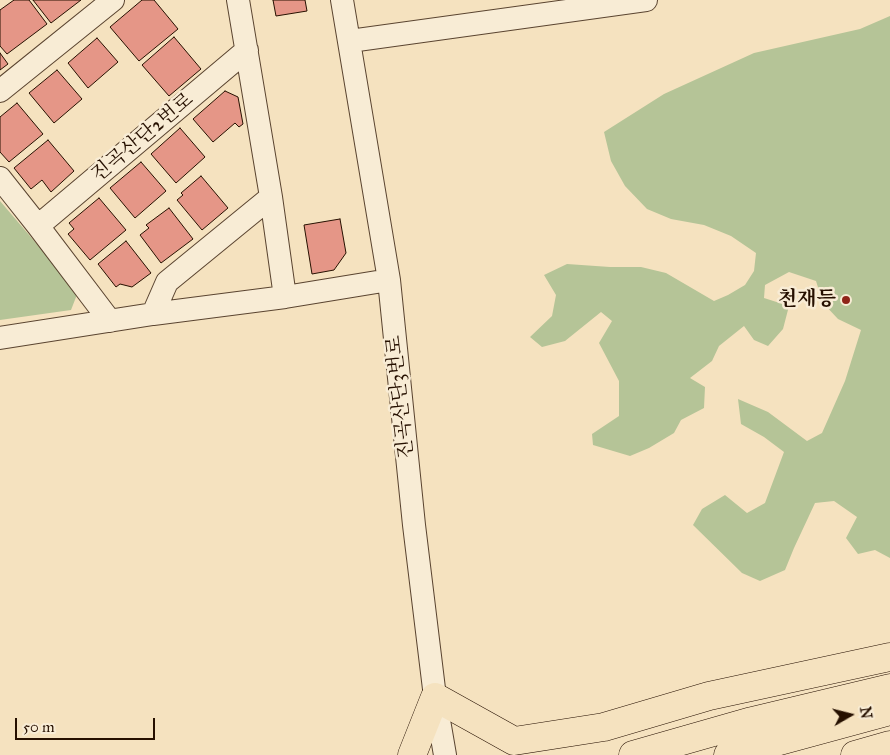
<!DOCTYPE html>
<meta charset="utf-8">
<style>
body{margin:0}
#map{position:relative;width:890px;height:755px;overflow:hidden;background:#f5e2bf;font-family:"IM FELL Great Primer",serif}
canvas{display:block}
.north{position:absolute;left:825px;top:690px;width:50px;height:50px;-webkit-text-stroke:4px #f8ecd5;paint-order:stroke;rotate:82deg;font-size:14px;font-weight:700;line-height:20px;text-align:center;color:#261000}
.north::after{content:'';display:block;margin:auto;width:18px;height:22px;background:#261000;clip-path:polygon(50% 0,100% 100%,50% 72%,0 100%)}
.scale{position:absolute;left:15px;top:718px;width:140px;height:22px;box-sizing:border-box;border:2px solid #261000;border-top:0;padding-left:6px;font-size:15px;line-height:18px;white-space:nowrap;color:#261000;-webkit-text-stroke:4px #f8ecd5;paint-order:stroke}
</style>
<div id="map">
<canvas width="890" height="755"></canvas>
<div class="north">N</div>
<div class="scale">50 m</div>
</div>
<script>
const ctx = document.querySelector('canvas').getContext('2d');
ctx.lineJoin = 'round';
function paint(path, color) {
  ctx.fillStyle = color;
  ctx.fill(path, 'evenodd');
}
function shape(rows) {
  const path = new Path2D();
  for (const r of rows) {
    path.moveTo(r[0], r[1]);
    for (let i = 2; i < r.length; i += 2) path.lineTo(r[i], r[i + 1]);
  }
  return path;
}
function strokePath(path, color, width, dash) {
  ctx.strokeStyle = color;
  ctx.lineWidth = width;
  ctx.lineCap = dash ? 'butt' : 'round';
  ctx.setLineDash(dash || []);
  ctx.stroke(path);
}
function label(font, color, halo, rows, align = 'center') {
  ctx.font = font + ' "IM FELL Great Primer","Noto Serif KR",serif';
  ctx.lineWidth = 5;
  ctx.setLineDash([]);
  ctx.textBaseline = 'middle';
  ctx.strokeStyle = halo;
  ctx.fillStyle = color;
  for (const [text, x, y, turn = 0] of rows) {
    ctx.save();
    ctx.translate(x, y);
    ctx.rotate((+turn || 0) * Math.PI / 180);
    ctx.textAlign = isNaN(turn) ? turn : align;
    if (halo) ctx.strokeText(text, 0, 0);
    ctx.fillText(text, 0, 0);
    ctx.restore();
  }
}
paint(shape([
 [890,16,890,558,875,550,858,554,846,538,857,517,834,501,815,503,794,548,785,570,760,581,742,573,693,525,702,509,725,495,747,513,765,503,784,452,764,437,741,424,738,399,768,412,807,441,822,433,845,381,861,330,838,319,823,303,816,281,789,272,765,285,764,298,789,306,783,329,768,346,754,340,744,326,719,346,712,361,690,378,705,387,704,408,681,420,674,433,649,448,630,456,593,445,592,434,619,416,619,381,599,343,612,321,601,312,565,341,542,347,530,337,552,316,556,295,544,275,567,264,610,267,641,267,666,273,714,301,728,295,745,285,754,271,756,253,731,236,704,225,671,219,647,209,625,186,611,161,604,132,664,94,754,53,860,29],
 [0,201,78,292,71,310,0,320]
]), '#b5c497');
const building = shape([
 [14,0,29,0,47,24,7,54,0,46,0,10,14,0],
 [33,0,81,0,51,23,33,0],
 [142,0,154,0,178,29,139,61,110,27,142,0],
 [273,0,305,0,307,11,276,16,273,0],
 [174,37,201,69,169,96,142,65,174,37],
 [97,38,118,62,88,88,68,63,97,38],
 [0,53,8,64,0,70,0,53],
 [57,70,82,99,54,123,29,93,57,70],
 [225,91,238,97,243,124,239,127,235,123,213,142,193,119,225,91],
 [17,103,43,134,9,162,0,152,0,117,17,103],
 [180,128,205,157,176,183,151,154,180,128],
 [48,140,74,171,51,192,42,180,31,189,14,168,48,140],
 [141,162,166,191,135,218,110,188,141,162],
 [201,176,228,208,202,230,177,200,183,195,181,193,201,176],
 [99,198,126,230,90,260,68,234,74,229,69,223,99,198],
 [169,208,193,239,161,263,140,235,149,228,146,225,169,208],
 [340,219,346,253,334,270,312,274,304,225,340,219],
 [126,241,151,273,132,287,120,284,116,287,98,264,126,241]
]);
paint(building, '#e59687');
strokePath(building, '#261000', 1);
const minor = shape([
 [238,0,271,197,285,297],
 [342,0,389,280,414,525,435,697,445,755],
 [350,41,646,0],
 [0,91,113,0],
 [0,178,38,226,110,321],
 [38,226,247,50],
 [153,314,167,282,271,197],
 [0,338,153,314,285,297,389,280]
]);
const highway = shape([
 [412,755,435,697,514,741,604,727,709,696,890,657],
 [633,755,752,721,890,688],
 [728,755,890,711],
 [855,755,890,745]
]);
strokePath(minor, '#5a4430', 24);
strokePath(highway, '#261000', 29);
strokePath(minor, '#f8ecd5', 22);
strokePath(highway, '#f5e2bf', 28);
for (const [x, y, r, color] of [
 [846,300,5,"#8f2418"]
]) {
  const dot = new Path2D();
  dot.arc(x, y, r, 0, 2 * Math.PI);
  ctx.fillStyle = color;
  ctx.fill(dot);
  strokePath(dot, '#f8ecd5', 2);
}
label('20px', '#261000', '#f8ecd5', [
 ["진곡산단2번로",143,138,-40],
 ["진곡산단3번로",401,397,-96]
]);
label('bold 20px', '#261000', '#f8ecd5', [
 ["천재등",836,300]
], 'right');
</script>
